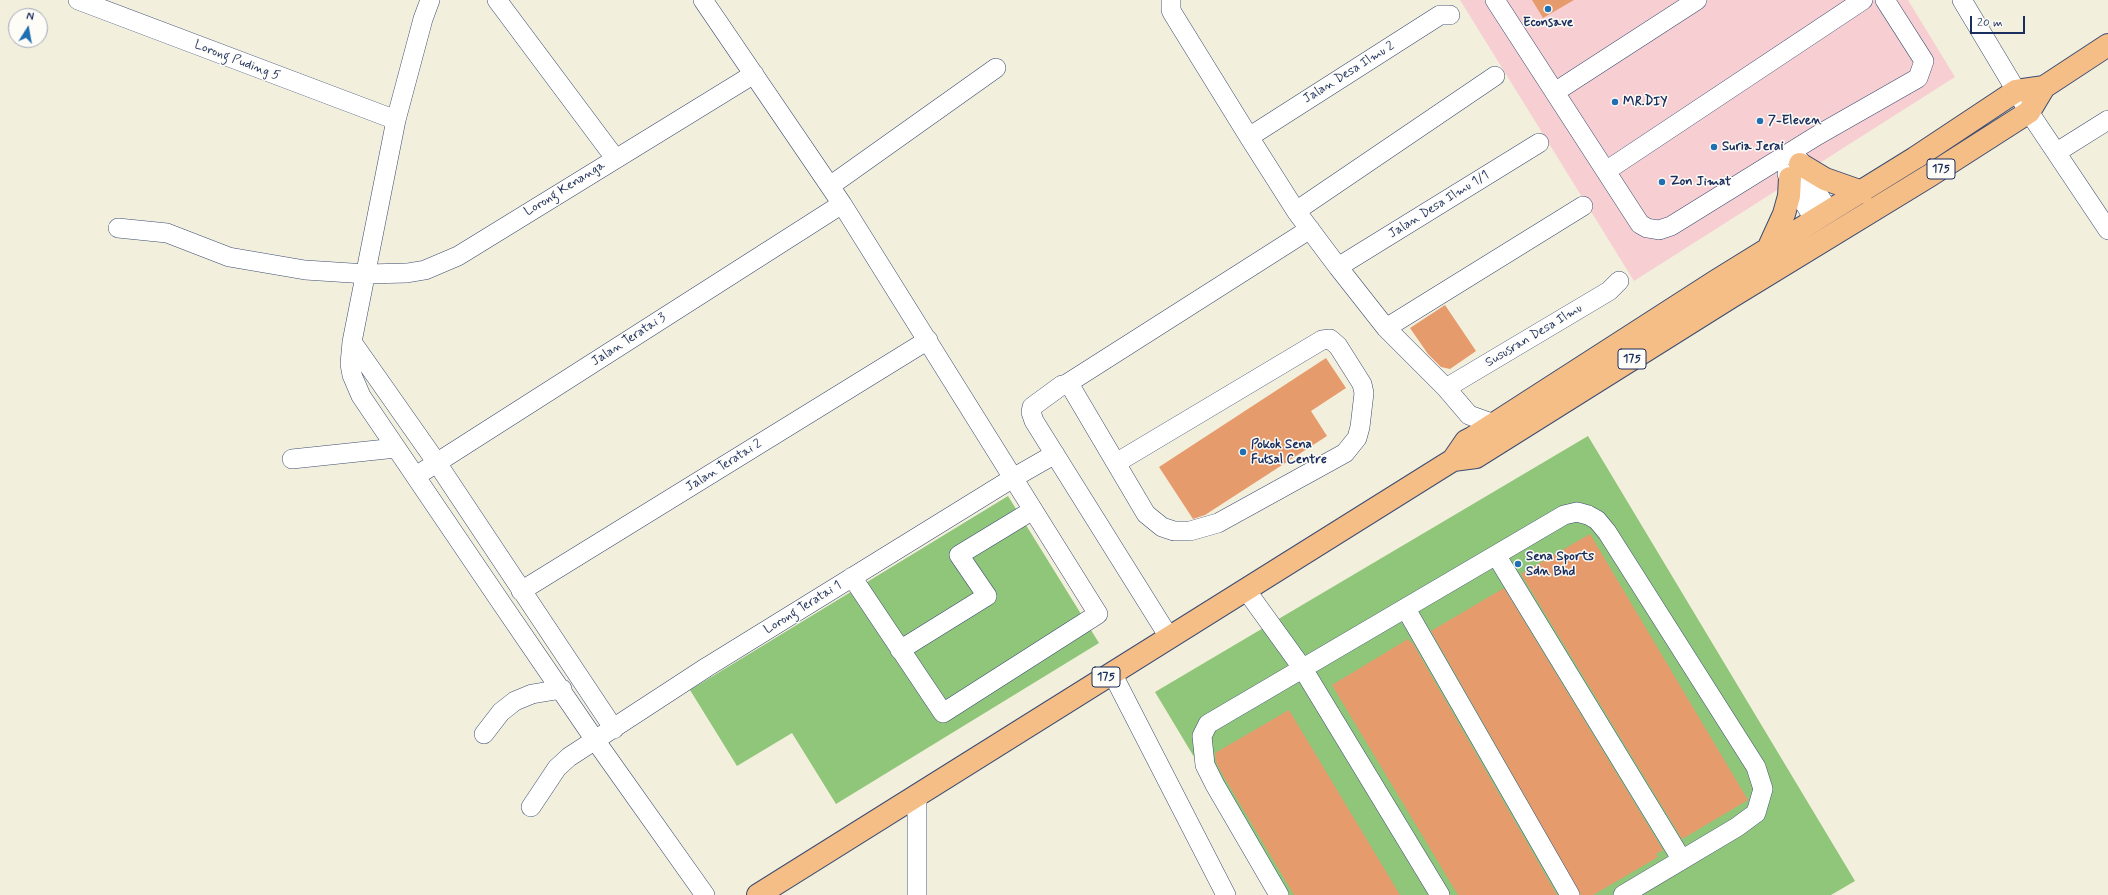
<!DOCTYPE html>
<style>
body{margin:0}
#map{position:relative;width:2108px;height:895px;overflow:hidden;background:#f3efdd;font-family:Mynerve,sans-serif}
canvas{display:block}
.north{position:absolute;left:8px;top:8px;width:40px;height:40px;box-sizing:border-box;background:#fdfcf7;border:1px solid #a3aaba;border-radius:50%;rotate:11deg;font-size:11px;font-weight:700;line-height:16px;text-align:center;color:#1b2f5e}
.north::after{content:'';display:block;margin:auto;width:14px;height:18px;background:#1f6fb2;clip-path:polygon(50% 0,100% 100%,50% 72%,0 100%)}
.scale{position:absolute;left:1970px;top:16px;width:55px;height:18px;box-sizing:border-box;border:2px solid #1b2f5e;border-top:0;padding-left:5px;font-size:12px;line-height:14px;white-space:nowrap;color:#1b2f5e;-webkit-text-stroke:3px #fdfcf7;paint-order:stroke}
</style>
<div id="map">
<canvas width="2108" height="895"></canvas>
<div class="north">N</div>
<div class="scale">20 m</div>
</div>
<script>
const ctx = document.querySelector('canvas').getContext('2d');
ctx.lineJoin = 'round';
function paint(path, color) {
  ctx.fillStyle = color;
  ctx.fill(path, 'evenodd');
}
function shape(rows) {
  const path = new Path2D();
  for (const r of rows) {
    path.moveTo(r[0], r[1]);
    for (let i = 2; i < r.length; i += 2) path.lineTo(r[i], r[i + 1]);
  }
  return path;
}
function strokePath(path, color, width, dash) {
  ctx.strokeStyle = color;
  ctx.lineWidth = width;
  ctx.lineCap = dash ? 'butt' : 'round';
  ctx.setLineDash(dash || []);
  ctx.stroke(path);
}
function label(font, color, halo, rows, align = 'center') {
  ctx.font = font + ' Mynerve,sans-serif';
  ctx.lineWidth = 3;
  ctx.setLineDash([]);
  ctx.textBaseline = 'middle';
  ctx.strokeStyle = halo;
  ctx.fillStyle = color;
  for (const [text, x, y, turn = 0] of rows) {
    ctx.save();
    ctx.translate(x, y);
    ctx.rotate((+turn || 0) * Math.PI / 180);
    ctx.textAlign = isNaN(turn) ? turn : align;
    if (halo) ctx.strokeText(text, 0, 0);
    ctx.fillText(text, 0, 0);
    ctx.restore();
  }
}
paint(shape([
 [1460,0,1908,0,1955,77,1634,281]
]), '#f7cfd2');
paint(shape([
 [1588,436,1855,881,1831,895,1277,895,1155,692],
 [1008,496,1099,643,836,804,792,733,737,766,690,690]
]), '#8fc679');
paint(shape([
 [1532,0,1574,0,1543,18],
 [1445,305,1476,351,1450,369,1441,367,1428,354,1410,328],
 [1326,358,1346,388,1311,411,1327,436,1205,515,1193,519,1159,467],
 [1590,534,1748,800,1682,839,1521,574],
 [1504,588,1663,850,1656,854,1658,857,1593,895,1581,895,1431,631],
 [1408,639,1411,643,1412,642,1557,895,1458,895,1332,685],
 [1289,710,1400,895,1294,895,1221,772,1216,762,1215,753]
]), '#e69b6d');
const minor = shape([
 [78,0,396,120],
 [430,0,423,19,396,120,352,342,350,364,352,375,361,396,502,604,595,740,705,895],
 [497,0,615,158],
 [703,0,842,204,1098,614,943,713,852,577],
 [1171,0,1171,10,1173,14,1249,137,1296,211,1338,267,1386,328,1446,388,1469,415,1494,424],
 [1495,0,1640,224,1647,228,1659,230,1671,226,1818,135,1918,78,1924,61,1885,0],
 [1962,0,2029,112,2108,230],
 [1555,92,1697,0],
 [1249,137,1440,15,1450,15],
 [2057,152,2108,120],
 [1800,161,1803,172,1830,212],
 [1606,171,1863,0],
 [1787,174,1815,221],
 [830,186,996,68],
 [1296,211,1495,76],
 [118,228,167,233,229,257,305,270,367,274,407,273,425,270,458,256,754,74],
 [1338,267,1539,143],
 [1386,328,1583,206],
 [352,342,437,463,614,729],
 [1065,385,1310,229],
 [1446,388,1609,291,1619,281],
 [292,459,396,448],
 [1116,463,1322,340,1330,339,1338,346,1362,384,1364,393,1360,427,1357,438,1345,453,1218,523,1190,531,1174,531,1162,527,1146,514,1071,387,1062,385,1032,407,1031,412,1034,421,1169,637],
 [416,476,842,204],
 [1496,555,1682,860],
 [1246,590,1303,669,1440,895],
 [521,591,928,340],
 [1406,609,1570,895],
 [900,650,987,596,959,555,1033,510],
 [1112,673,1226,895],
 [484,734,501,712,515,701,532,694,562,689],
 [531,807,557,768,569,757,707,667,1013,478,1055,454],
 [917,895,917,795],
 [1279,895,1215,785,1205,765,1202,736,1208,724,1564,515,1577,512,1588,515,1597,520,1607,532,1756,767,1763,789,1756,813,1737,827,1623,895]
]);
const highway = shape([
 [1800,164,1825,179,1862,192],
 [1768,249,1784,214,1789,196,1790,178],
 [1453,460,1476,457,1731,297,1929,176,2029,112,2044,87,2108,45],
 [758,895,1453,460,1466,441,1472,438,1716,281,1915,158,2016,91,2044,87]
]);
strokePath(minor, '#3b4c71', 20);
strokePath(highway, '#3b4c71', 24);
strokePath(minor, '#fff', 19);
strokePath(highway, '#f6be87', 22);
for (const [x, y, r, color] of [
 [1548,9,4,"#1f6fb2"],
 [1615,102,4,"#1f6fb2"],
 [1760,121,4,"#1f6fb2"],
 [1714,147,4,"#1f6fb2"],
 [1662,182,4,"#1f6fb2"],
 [1243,452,4,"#1f6fb2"],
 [1518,564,4,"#1f6fb2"]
]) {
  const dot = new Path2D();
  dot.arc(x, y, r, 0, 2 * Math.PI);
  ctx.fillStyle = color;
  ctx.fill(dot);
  strokePath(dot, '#fdfcf7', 1.5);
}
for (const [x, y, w] of [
 [1941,169,28],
 [1632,359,28],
 [1106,677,28]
]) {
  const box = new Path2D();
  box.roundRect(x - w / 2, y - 10, w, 20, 3);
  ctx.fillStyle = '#fdfcf7';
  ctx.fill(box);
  strokePath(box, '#1b2f5e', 1);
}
label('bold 12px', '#1b2f5e', null, [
 ["175",1941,169],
 ["175",1632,359],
 ["175",1106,677]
]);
label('bold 13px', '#1b2f5e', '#fdfcf7', [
 ["Econsave",1548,23,"center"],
 ["MR.DIY",1623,102],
 ["7-Eleven",1768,121],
 ["Suria Jerai",1722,147],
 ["Zon Jimat",1670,182],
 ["Pokok Sena",1251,445],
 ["Futsal Centre",1251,460],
 ["Sena Sports",1526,557],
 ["Sdn Bhd",1526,572]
], 'left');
label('13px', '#1b2f5e', '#fdfcf7', [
 ["Lorong Puding 5",237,61,21],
 ["Jalan Desa Ilmu 2",1349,73,-32],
 ["Lorong Kenanga",565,189,-32],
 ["Jalan Desa Ilmu 1/1",1439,205,-32],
 ["Sususran Desa Ilmu",1534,336,-31],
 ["Jalan Teratai 3",629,340,-33],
 ["Jalan Teratai 2",724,466,-32],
 ["Lorong Teratai 1",803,608,-32]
]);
</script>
